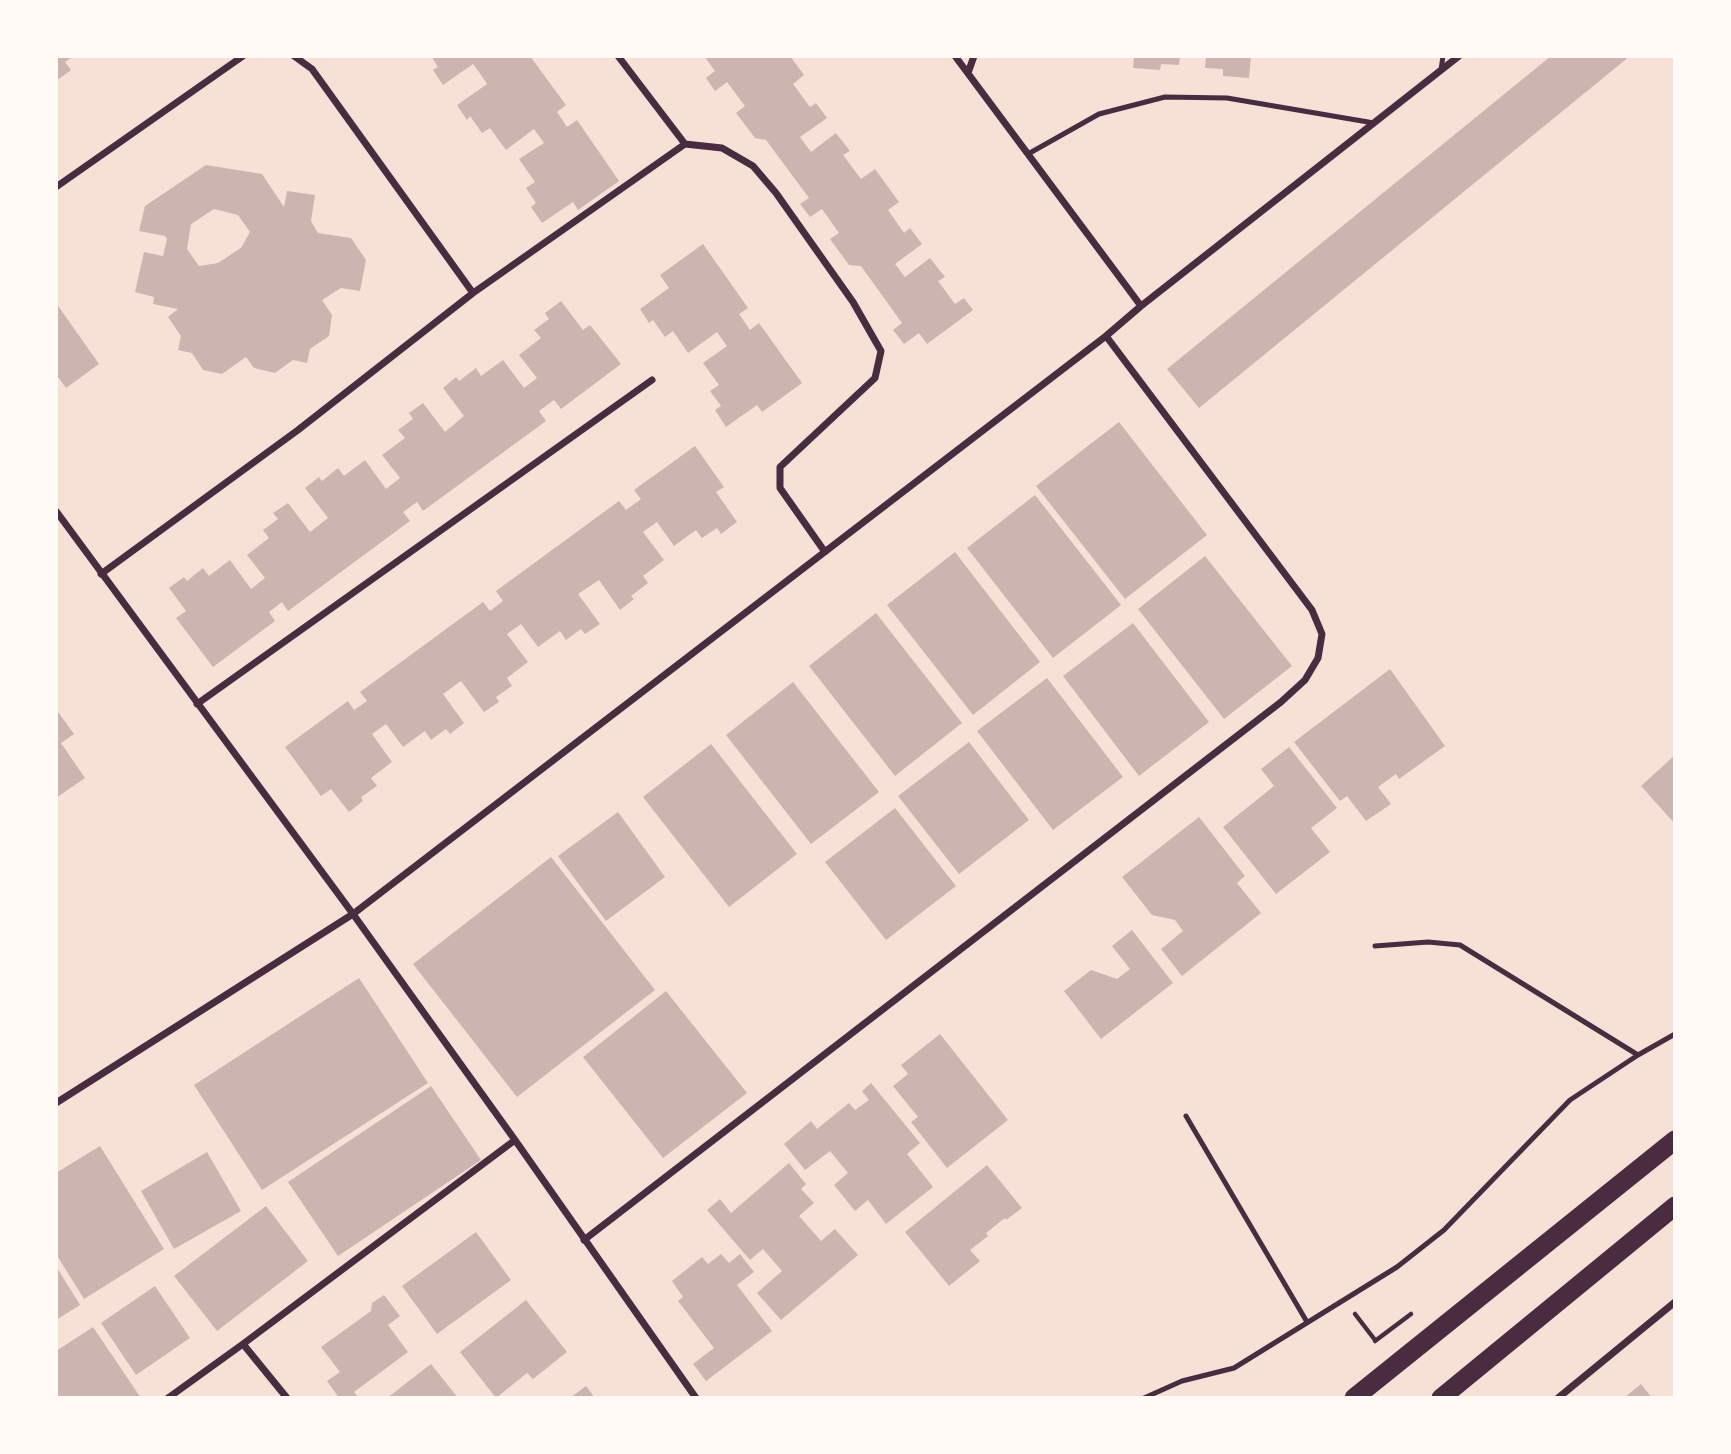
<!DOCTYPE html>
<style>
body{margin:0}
#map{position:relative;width:1731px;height:1454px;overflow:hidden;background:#f7e1d7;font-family:"PT Sans Narrow",sans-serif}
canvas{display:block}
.frame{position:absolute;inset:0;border:58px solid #fffaf5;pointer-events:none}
</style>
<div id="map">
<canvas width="1731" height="1454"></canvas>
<div class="frame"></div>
</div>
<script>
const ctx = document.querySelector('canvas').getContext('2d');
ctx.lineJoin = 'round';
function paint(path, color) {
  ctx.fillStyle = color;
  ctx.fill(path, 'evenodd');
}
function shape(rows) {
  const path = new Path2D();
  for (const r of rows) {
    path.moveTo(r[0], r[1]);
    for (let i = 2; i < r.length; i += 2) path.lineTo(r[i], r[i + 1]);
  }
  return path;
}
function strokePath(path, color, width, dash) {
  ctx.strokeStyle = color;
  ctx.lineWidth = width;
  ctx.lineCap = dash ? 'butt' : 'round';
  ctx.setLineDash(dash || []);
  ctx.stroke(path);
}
paint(shape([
 [56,56,74,56,65,62,71,70,56,81],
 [431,56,530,56,566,105,557,112,567,127,577,120,619,181,578,210,573,202,542,223,531,207,536,203,526,188,535,182,519,159,544,143,534,129,506,150,490,128,482,133,470,116,467,120,457,105,487,84,479,72,473,64,443,85,433,70,438,67],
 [704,56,790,56,804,75,793,84,810,107,816,103,827,118,800,137,811,152,836,133,850,151,843,155,861,179,875,169,899,202,888,210,904,233,910,228,922,244,895,264,905,277,930,258,945,277,938,281,955,304,964,298,973,310,927,344,919,333,904,344,893,330,902,323,861,266,849,265,830,239,839,233,822,209,810,217,800,204,809,198,766,140,755,138,736,113,745,106,727,82,715,91,706,78,715,71],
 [1134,56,1180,56,1179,65,1161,64,1160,70,1133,68],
 [1206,56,1251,56,1249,78,1223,76,1223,69,1205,68],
 [1551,56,1630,56,1199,408,1167,369],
 [206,165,262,174,284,207,287,191,315,195,311,221,318,233,351,238,366,260,360,291,341,288,322,300,332,315,329,336,310,349,307,363,293,360,275,373,254,368,246,357,222,374,203,370,192,353,178,350,181,336,168,317,178,309,153,304,154,297,135,292,144,252,163,256,167,239,165,236,139,231,145,206],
 [214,209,238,215,250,232,241,248,218,263,199,266,187,249,191,224],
 [703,244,748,308,739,314,750,330,759,323,802,383,762,412,757,405,726,427,715,410,721,406,710,391,719,385,703,363,727,346,717,332,688,353,673,331,665,337,653,320,649,323,640,309,669,288,660,275],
 [561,301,583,330,590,325,621,364,561,409,554,400,539,411,546,421,423,511,417,502,403,512,410,521,288,611,282,602,269,612,275,621,213,667,176,618,186,611,169,588,184,577,187,581,203,568,209,576,230,560,251,589,265,578,247,555,269,538,263,530,278,519,273,513,288,503,310,532,328,518,305,488,319,477,322,481,338,468,344,476,365,460,386,489,400,478,382,455,405,438,398,430,413,419,409,413,423,403,445,432,464,416,443,388,456,377,459,381,476,368,481,376,503,360,524,388,537,378,519,355,541,338,534,330,549,319,545,313],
 [56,303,99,364,66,388,56,374],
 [1119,422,1207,535,1125,599,1036,486],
 [695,446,724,487,716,492,737,522,721,534,717,528,702,538,696,530,674,546,657,522,643,532,664,560,643,576,648,583,631,596,634,599,620,610,599,580,578,594,600,624,585,634,581,629,566,640,560,631,538,647,521,624,507,634,528,662,507,678,512,686,496,697,499,702,484,712,461,681,443,694,464,723,450,734,446,729,431,740,425,731,403,747,386,724,372,734,392,762,371,778,377,786,361,797,363,801,349,812,331,789,321,796,285,747,348,701,354,710,367,701,360,692,483,602,490,611,503,601,496,591,619,501,626,510,641,499,634,490],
 [1035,495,1121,605,1053,658,967,548],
 [955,552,1040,662,973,715,887,605],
 [1205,556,1292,666,1224,719,1138,609],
 [876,613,962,723,895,776,809,666],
 [1133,623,1209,722,1139,776,1063,676],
 [1390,669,1445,746,1399,779,1396,774,1378,787,1391,804,1366,821,1347,796,1340,801,1294,742],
 [1047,678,1123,777,1053,830,977,731],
 [793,682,879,792,811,844,726,735],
 [56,709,74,734,61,743,85,778,56,798],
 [969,742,1029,820,959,874,898,796],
 [711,744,797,854,729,907,643,797],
 [1289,747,1337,808,1311,828,1330,852,1276,894,1223,827,1274,786,1261,769],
 [1675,755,1675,824,1641,786],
 [895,808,956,886,886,940,825,862],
 [618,812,665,877,606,921,558,856],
 [1199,817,1245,876,1237,883,1261,913,1182,976,1161,949,1183,931,1175,920,1152,915,1122,877],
 [551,857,655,990,517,1097,413,964],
 [1132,930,1173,983,1101,1039,1064,991,1091,970,1117,979,1130,969,1112,946],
 [359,978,428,1083,262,1190,194,1085],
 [666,991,747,1093,663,1158,583,1057],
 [940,1034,1008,1120,947,1168,911,1122,918,1117,893,1086,908,1074,901,1065],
 [871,1083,920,1143,907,1154,933,1187,886,1224,868,1200,855,1211,834,1185,848,1173,830,1151,805,1170,784,1144,811,1121,817,1129,849,1103,855,1110,869,1100,862,1091],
 [431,1086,481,1160,338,1256,288,1182],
 [100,1146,164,1249,84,1299,56,1254,56,1173],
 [207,1152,241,1211,174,1249,141,1191],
 [789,1163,806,1184,801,1189,814,1203,799,1216,821,1241,835,1229,858,1255,781,1320,757,1293,782,1271,763,1249,750,1260,707,1210,720,1199,731,1213],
 [987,1165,1022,1208,1006,1220,1005,1218,986,1233,988,1236,970,1250,980,1261,949,1286,905,1232],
 [266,1206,308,1261,217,1331,174,1276],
 [476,1232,511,1280,437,1334,402,1286],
 [721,1254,729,1263,740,1254,754,1272,737,1285,772,1331,706,1381,693,1364,714,1348,678,1301,683,1297,672,1281,702,1257,708,1264],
 [56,1266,80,1305,56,1320],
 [155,1286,190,1338,136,1375,101,1323],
 [384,1295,400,1316,388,1325,408,1352,354,1392,359,1398,339,1398,327,1381,340,1372,321,1347,371,1311,372,1303],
 [526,1300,567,1352,533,1379,527,1373,496,1398,460,1352],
 [93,1327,141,1398,56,1398,56,1351],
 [431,1364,458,1398,387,1398],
 [1641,1384,1652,1398,1624,1398],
 [586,1386,595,1398,570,1398]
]), '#ccb4b1');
strokePath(shape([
 [1355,1314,1375,1340],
 [1375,1341,1411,1314]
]), '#4a2c40', 4.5);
strokePath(shape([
 [1441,70,1443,56],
 [1028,154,1099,114,1165,97,1227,98,1374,123],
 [1375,946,1428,942,1460,945,1638,1055],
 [1186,1116,1307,1322],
 [1144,1398,1182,1381,1234,1368,1397,1267,1444,1230,1570,1100,1638,1055,1675,1034]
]), '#4a2c40', 5);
strokePath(shape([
 [294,56,312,69,473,293],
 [618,56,685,144,722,148,753,166,776,193,853,302,881,351,875,378,780,467,780,488,825,552],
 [955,56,1141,306],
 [968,73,974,56],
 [56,187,243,56],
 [56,511,353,914,515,1140,696,1398],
 [101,574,298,430,473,293,685,144],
 [197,704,652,380],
 [56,1103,353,914,1106,336,1141,306,1459,56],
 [584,1240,1281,702,1305,680,1318,658,1322,634,1312,610,1106,336],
 [243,1344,287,1398],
 [168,1398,243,1344,515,1140],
 [1558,1398,1675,1302]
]), '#4a2c40', 7);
strokePath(shape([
 [1354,1398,1675,1140],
 [1441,1398,1675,1206]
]), '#4a2c40', 19);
</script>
